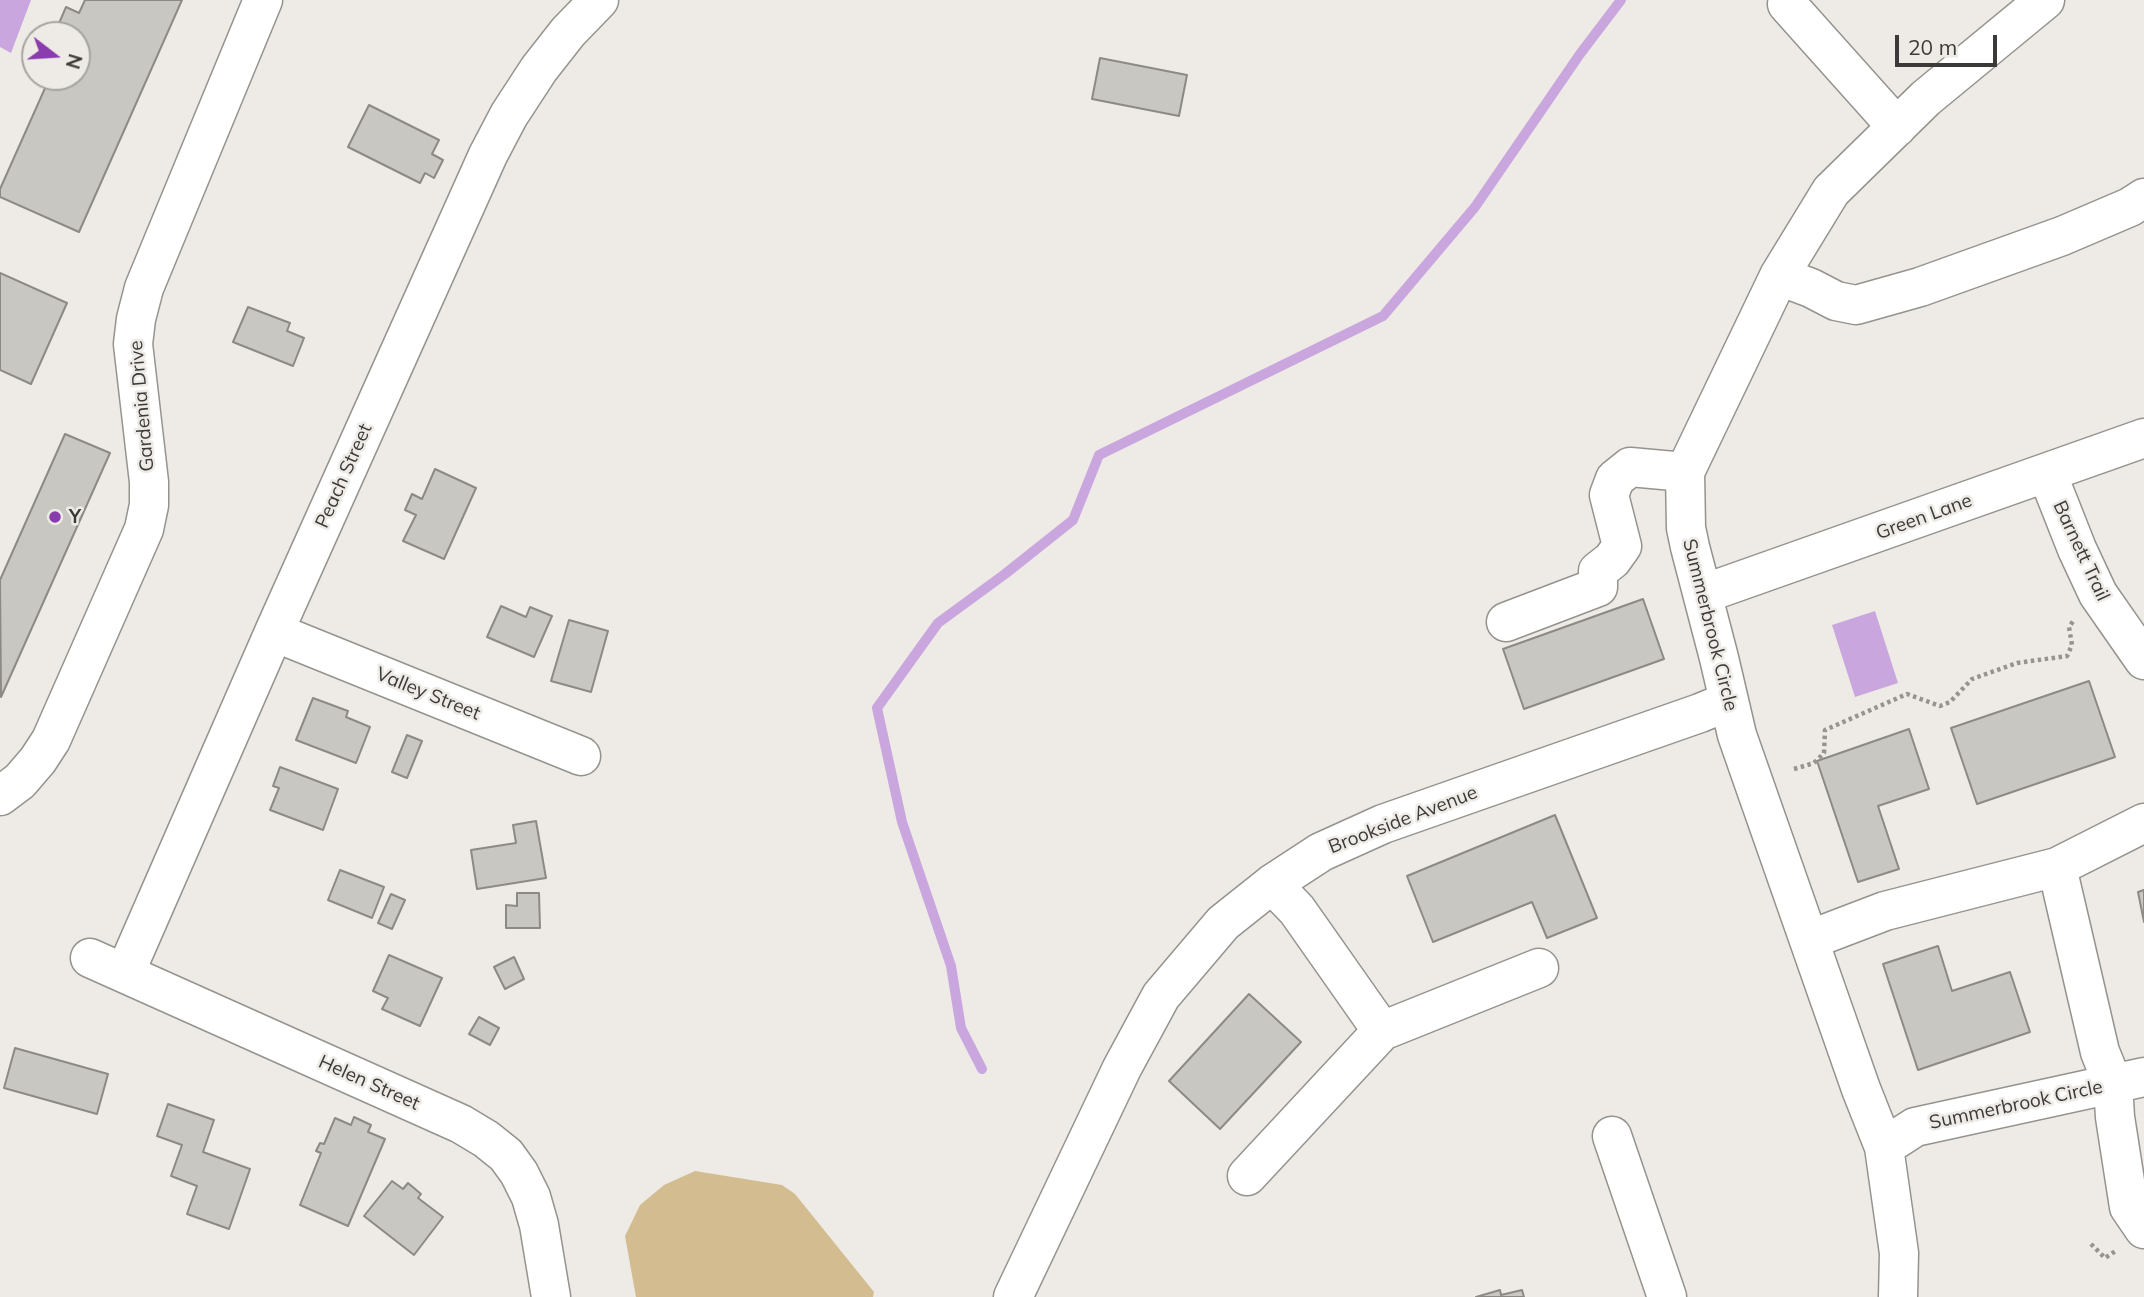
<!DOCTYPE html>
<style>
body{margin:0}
#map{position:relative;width:2144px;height:1297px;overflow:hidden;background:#eeebe6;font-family:Mulish,sans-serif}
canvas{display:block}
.north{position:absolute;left:21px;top:21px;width:70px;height:70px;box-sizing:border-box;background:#eeebe6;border:2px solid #a6a4a0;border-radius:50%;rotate:107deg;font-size:19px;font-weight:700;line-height:28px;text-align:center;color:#3b3a38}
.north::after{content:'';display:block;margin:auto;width:24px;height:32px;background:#883cad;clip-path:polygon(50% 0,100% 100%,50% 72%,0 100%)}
.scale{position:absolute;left:1895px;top:35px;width:102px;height:32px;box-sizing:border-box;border:4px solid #3b3a38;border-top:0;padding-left:9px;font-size:21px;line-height:24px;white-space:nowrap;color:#3b3a38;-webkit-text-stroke:5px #eeebe6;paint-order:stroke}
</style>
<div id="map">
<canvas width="2144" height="1297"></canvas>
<div class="north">N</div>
<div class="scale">20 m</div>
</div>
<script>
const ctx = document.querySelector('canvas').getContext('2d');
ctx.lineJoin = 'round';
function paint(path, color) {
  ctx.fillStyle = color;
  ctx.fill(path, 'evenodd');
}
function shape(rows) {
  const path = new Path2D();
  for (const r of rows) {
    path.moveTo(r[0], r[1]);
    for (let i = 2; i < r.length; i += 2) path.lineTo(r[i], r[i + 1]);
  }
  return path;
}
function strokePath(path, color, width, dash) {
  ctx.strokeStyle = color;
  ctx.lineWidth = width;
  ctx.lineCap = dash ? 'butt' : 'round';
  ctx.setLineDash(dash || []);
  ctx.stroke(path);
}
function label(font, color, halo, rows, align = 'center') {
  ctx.font = font + ' Mulish,sans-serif';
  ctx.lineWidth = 5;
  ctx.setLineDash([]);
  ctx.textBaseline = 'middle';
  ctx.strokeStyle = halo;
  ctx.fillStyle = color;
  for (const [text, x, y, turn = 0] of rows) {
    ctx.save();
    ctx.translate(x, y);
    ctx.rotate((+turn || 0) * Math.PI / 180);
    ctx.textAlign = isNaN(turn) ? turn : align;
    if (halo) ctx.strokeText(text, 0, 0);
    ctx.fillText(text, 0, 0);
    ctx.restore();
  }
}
paint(shape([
 [695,1171,782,1185,795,1194,874,1292,873,1297,636,1297,625,1236,640,1205,664,1185]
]), '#d3bc8f');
paint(shape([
 [0,0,31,0,11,53,0,47],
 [1875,611,1898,683,1855,697,1832,625]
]), '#c9a6dd');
strokePath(shape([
 [982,1069,961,1028,951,966,902,822,877,708,938,623,1005,574,1073,520,1099,455,1383,316,1475,207,1580,54,1621,0]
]), '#c9a6dd', 10);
const building = shape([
 [85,0,182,0,79,232,0,197,0,189,50,77,77,77,77,35,54,35,66,7,79,13,85,0],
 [1100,58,1187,75,1179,116,1092,99,1100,58],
 [369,105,439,140,432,154,443,160,434,178,425,173,420,183,348,147,369,105],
 [0,273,67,303,31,384,0,370,0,273],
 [248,307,290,323,287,331,304,338,293,366,233,342,248,307],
 [65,434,110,453,1,697,0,580,65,434],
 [435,469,476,488,444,559,403,541,416,515,405,510,412,494,422,499,435,469],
 [1643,599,1664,659,1524,709,1503,649,1643,599],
 [501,606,526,617,530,607,552,616,534,657,487,637,501,606],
 [569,620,608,631,591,692,551,681,569,620],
 [2089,681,2115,757,1977,804,1951,728,2089,681],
 [313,698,348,711,346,717,370,727,356,763,296,740,313,698],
 [1909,729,1929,789,1878,806,1899,869,1858,882,1817,761,1909,729],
 [407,735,422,741,407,778,392,772,407,735],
 [280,767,338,789,323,830,270,810,279,788,273,786,280,767],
 [1555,815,1597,918,1547,938,1532,902,1433,942,1407,876,1555,815],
 [536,821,546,878,477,889,471,850,516,843,513,825,536,821],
 [340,870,384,887,372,918,328,900,340,870],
 [2144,890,2144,922,2138,892,2144,890],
 [517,893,539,893,540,928,506,928,506,905,517,906,517,893],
 [391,894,405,900,392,929,378,923,391,894],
 [1938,946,1952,991,2010,972,2030,1032,1918,1070,1883,964,1938,946],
 [389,955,442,978,420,1026,382,1009,388,998,373,991,389,955],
 [514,957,524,979,505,989,494,967,514,957],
 [1249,994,1301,1042,1220,1129,1169,1081,1249,994],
 [479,1017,499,1028,490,1045,469,1034,479,1017],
 [15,1048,108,1074,97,1114,4,1088,15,1048],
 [168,1104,214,1120,203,1152,250,1169,229,1229,187,1214,197,1186,171,1176,182,1145,157,1136,168,1104],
 [354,1117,371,1125,368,1132,385,1139,348,1226,300,1205,321,1153,316,1151,320,1143,324,1144,335,1118,351,1125,354,1117],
 [392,1181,403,1189,408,1183,421,1194,418,1198,443,1217,414,1255,364,1216,392,1181],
 [1500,1290,1501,1295,1522,1290,1524,1297,1476,1297,1500,1290]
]);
paint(building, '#c9c7c2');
strokePath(building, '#8d8a86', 2);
const minor = shape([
 [1787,4,1897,127],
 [1779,276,1811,288,1836,301,1856,305,1920,287,2062,236,2130,207,2144,198],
 [2047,473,2077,549,2098,594,2144,660],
 [1703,594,2144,438],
 [1506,622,1598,587,1598,571,1612,560,1622,546,1609,495,1615,479,1630,467,1685,472],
 [274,632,581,756],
 [0,796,20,781,38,760,51,740,144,529,149,505,149,482,133,344,136,319,144,288,263,0],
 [2057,867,2144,823],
 [1272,884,1297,910,1382,1031],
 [1809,940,1885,911,2057,867,2100,1052,2113,1084,2115,1117,2129,1207,2144,1229],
 [90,958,461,1124,486,1139,506,1155,519,1173,531,1197,539,1225,551,1297],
 [125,973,274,632,488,155,509,115,539,69,568,32,599,0],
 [1612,1136,1667,1297],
 [1884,1147,1915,1127,2144,1077],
 [1247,1176,1382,1031,1539,968],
 [1013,1297,1122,1068,1161,996,1223,923,1272,884,1321,852,1383,824,1700,713,1729,701],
 [1898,1297,1899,1253,1884,1147,1861,1089,1737,735,1719,658,1690,547,1686,528,1685,472,1779,276,1831,191,1926,98,2045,0]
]);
strokePath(minor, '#95938e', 41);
strokePath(shape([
 [1794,769,1814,763,1824,753,1825,730,1907,694,1940,706,1950,702,1972,679,2017,663,2067,656,2072,645,2069,627,2074,620],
 [2091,1244,2105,1258,2117,1250]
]), '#969490', 4.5, [3.5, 3.5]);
strokePath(minor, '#fff', 38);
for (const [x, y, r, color] of [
 [55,517,7,"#883cad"]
]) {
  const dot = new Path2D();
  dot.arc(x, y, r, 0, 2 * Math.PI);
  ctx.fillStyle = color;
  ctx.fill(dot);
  strokePath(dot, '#eeebe6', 2.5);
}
label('19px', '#3b3a38', '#eeebe6', [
 ["Gardenia Drive",142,406,-95],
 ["Peach Street",344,476,-66],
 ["Green Lane",1924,517,-20],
 ["Barnett Trail",2081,551,65],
 ["Summerbrook Circle",1710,625,76],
 ["Valley Street",428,694,22],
 ["Brookside Avenue",1403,820,-21],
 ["Helen Street",369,1083,24],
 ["Summerbrook Circle",2016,1105,-12]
]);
label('bold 19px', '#3b3a38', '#eeebe6', [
 ["Y",69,517]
], 'left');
</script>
